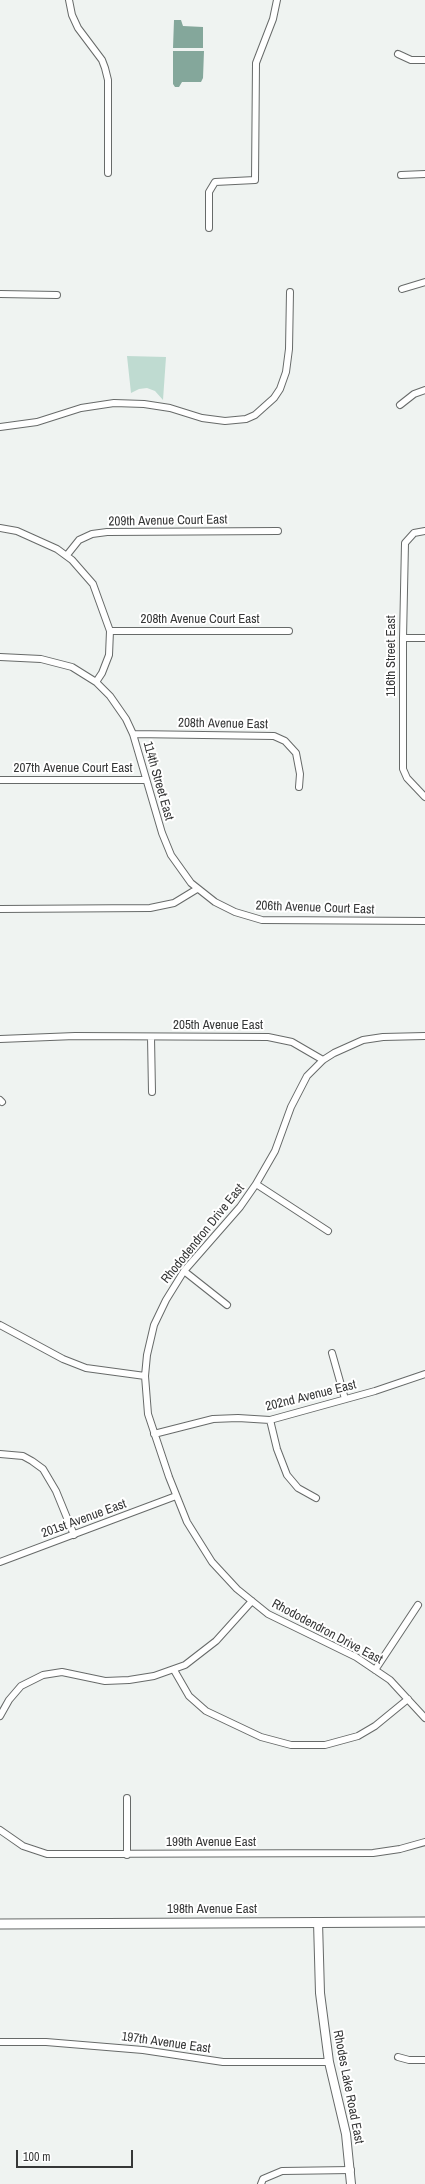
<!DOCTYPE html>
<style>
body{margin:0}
#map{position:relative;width:425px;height:2184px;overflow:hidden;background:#eff3f1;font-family:"Archivo Narrow",sans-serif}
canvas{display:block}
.scale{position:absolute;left:16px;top:2150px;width:117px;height:18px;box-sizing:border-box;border:2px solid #363737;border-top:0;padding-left:5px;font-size:12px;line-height:14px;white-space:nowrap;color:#363737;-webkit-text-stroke:3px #fff;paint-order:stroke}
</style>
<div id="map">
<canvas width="425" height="2184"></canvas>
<div class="scale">100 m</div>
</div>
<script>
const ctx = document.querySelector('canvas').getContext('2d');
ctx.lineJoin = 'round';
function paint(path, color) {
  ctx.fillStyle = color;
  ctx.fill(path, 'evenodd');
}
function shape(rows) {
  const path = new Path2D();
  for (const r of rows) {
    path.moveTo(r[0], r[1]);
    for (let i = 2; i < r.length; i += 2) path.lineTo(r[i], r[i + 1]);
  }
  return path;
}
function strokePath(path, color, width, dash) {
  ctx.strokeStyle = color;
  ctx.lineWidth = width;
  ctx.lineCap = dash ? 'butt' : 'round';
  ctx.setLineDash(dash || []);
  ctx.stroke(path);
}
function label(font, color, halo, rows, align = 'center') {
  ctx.font = font + ' "Archivo Narrow",sans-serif';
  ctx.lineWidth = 4;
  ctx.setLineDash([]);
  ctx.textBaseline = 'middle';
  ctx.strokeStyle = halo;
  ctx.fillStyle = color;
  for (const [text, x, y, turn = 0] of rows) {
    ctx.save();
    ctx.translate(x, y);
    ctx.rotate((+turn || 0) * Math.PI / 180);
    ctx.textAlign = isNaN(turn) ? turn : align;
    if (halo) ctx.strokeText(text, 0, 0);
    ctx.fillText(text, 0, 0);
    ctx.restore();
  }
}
paint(shape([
 [127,356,166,357,163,400,155,391,147,388,139,389,131,393]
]), '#bfdbd1');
paint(shape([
 [174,20,181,20,183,26,203,27,203,48,173,48],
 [173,51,204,51,203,78,201,82,182,82,179,87,175,87,173,84]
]), '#84a79b');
const minor = shape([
 [69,0,72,15,78,28,102,60,105,68,108,80,108,173],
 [398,54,411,60,425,60],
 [401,175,425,174],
 [209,228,209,192,215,182,255,180,256,63,273,19,277,0],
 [402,289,425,282],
 [0,294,57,295],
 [400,405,414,394,425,390],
 [0,427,37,422,81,408,114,403,144,404,170,408,202,418,225,421,246,419,255,415,274,398,280,389,286,372,289,349,290,292],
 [0,528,17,531,57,549,72,560,93,584,110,631,109,655,102,673,96,682],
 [425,531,414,533,405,543,403,638,403,769,407,778,425,797],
 [67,555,79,540,92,534,107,532,278,531],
 [110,631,289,631],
 [403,638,425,638],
 [0,657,41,659,72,667,96,682,110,696,126,719,133,734,162,833,171,855,191,883,215,902,235,912,262,920,425,921],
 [133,734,274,736,285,741,296,753,300,774,299,787],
 [0,780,145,780],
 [0,909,150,908,174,903,197,889],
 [425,1036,383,1037,363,1040,334,1053,323,1060,307,1076,291,1107,275,1151,256,1184,240,1207,184,1271,166,1300,154,1325,147,1355,145,1376,148,1414,169,1477,187,1522,212,1562,237,1589,268,1614,356,1657,390,1680,425,1718],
 [151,1037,152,1092],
 [0,1039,75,1036,268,1037,292,1042,323,1060],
 [0,1100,2,1102],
 [256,1184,328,1231],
 [184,1271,227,1305],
 [0,1325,63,1359,86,1368,145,1376],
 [332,1353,345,1399],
 [270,1420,277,1449,287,1475,298,1488,316,1498],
 [154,1434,213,1419,238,1418,270,1420,375,1391,425,1374],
 [0,1454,23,1456,32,1461,43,1469,56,1491,74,1535],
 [0,1562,176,1496],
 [174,1670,189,1696,206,1711,261,1737,291,1745,325,1745,358,1736,375,1726,408,1699],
 [375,1670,418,1605],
 [0,1716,9,1700,21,1686,43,1675,62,1672,105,1681,129,1680,154,1676,185,1665,216,1641,252,1601],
 [127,1798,127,1855],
 [0,1830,23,1846,47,1854,373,1853,400,1849,425,1842],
 [0,2042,46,2042,143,2050,223,2062,329,2062],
 [398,2057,409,2060,425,2060],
 [261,2184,263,2179,282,2171,351,2170]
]);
const tertiary = shape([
 [318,1922,320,1993,329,2062,346,2134,351,2184]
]);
const secondary = shape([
 [0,1924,425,1922]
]);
strokePath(minor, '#676a69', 8);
strokePath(tertiary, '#676a69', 10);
strokePath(secondary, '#676a69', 11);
strokePath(minor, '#fff', 6);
strokePath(tertiary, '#fff', 8);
strokePath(secondary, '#fff', 9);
label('13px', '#363737', '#fff', [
 ["209th Avenue Court East",168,521,-1],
 ["208th Avenue Court East",200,620],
 ["116th Street East",392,656,-90],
 ["208th Avenue East",223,724,1],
 ["207th Avenue Court East",73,769],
 ["114th Street East",158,781,74],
 ["206th Avenue Court East",315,908,2],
 ["205th Avenue East",218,1026],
 ["Rhododendron Drive East",203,1234,-51],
 ["202nd Avenue East",311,1396,-14],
 ["201st Avenue East",84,1519,-20],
 ["Rhododendron Drive East",327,1632,28],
 ["199th Avenue East",211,1843],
 ["198th Avenue East",212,1910],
 ["197th Avenue East",166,2043,8],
 ["Rhodes Lake Road East",348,2087,79]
]);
</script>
